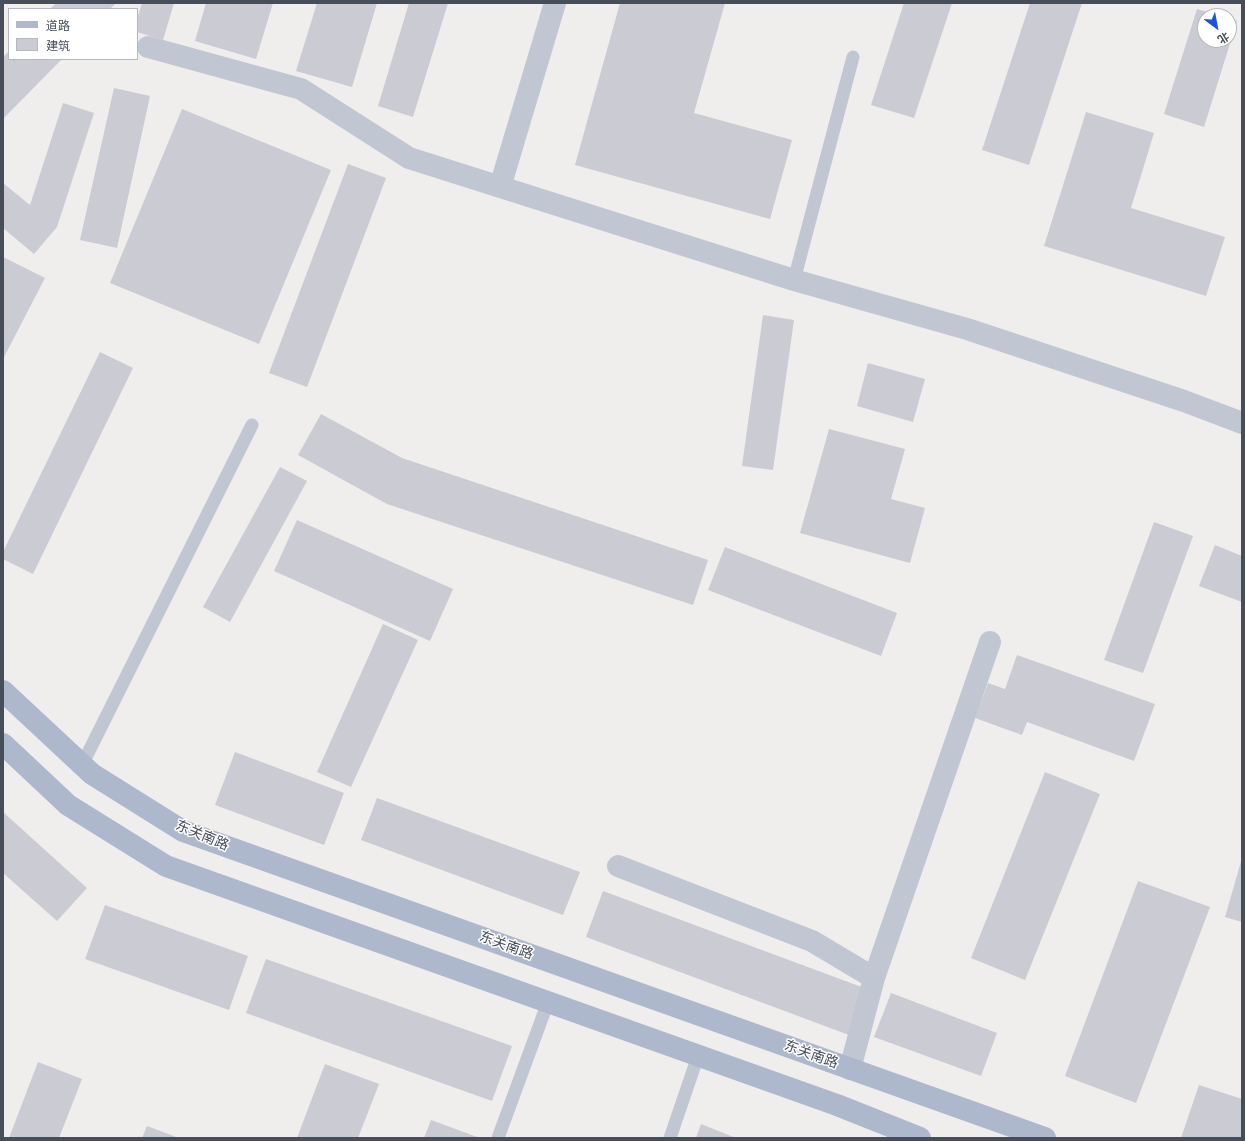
<!DOCTYPE html>
<meta charset="utf-8">
<style>
body{margin:0}
#map{position:relative;width:1245px;height:1141px;overflow:hidden;background:#f0eded;font-family:"DejaVu Sans","Noto Sans SC",sans-serif}
canvas{display:block}
.frame{position:absolute;inset:0;border:4px solid #464e5a;pointer-events:none}
.legend{position:absolute;left:8px;top:8px;width:130px;height:52px;box-sizing:border-box;background:#fff;border:1px solid #b5b8bd;margin:0;padding:5px 7px;list-style:none;font-size:12px;color:#464e5a}
.legend li{display:flex;align-items:center;gap:8px;height:20px}
.legend b{width:20px;border:1px solid #b5b8bd}
.north{position:absolute;left:1197px;top:8px;width:40px;height:40px;box-sizing:border-box;background:#fff;border:1px solid #b5b8bd;border-radius:50%;rotate:148deg;font-size:11px;font-weight:700;line-height:16px;text-align:center;color:#464e5a}
.north::after{content:'';display:block;margin:auto;width:14px;height:18px;background:#1b54dc;clip-path:polygon(50% 0,100% 100%,50% 72%,0 100%)}
</style>
<div id="map">
<canvas width="1245" height="1141"></canvas>
<div class="frame"></div>
<ul class="legend">
<li><b style="height:5px;background:#adb8cc"></b>道路</li>
<li><b style="height:11px;background:#cacbd3"></b>建筑</li>
</ul>
<div class="north">北</div>
</div>
<script>
const ctx = document.querySelector('canvas').getContext('2d');
ctx.lineJoin = 'round';
function paint(path, color) {
  ctx.fillStyle = color;
  ctx.fill(path, 'evenodd');
}
function shape(rows) {
  const path = new Path2D();
  for (const r of rows) {
    path.moveTo(r[0], r[1]);
    for (let i = 2; i < r.length; i += 2) path.lineTo(r[i], r[i + 1]);
  }
  return path;
}
function strokePath(path, color, width, dash) {
  ctx.strokeStyle = color;
  ctx.lineWidth = width;
  ctx.lineCap = dash ? 'butt' : 'round';
  ctx.setLineDash(dash || []);
  ctx.stroke(path);
}
function label(font, color, halo, rows, align = 'center') {
  ctx.font = font + ' "DejaVu Sans","Noto Sans SC",sans-serif';
  ctx.lineWidth = 3;
  ctx.setLineDash([]);
  ctx.textBaseline = 'middle';
  ctx.strokeStyle = halo;
  ctx.fillStyle = color;
  for (const [text, x, y, turn = 0] of rows) {
    ctx.save();
    ctx.translate(x, y);
    ctx.rotate((+turn || 0) * Math.PI / 180);
    ctx.textAlign = isNaN(turn) ? turn : align;
    if (halo) ctx.strokeText(text, 0, 0);
    ctx.fillText(text, 0, 0);
    ctx.restore();
  }
}
paint(shape([
 [56,3,116,3,110,9,50,9],
 [142,3,174,3,163,40,137,32,137,19],
 [206,3,273,3,256,59,195,41],
 [317,3,377,3,352,87,296,71],
 [409,3,448,3,413,117,378,106],
 [620,3,725,3,694,113,792,140,770,219,575,165],
 [904,3,952,3,914,118,871,105],
 [1030,3,1082,3,1029,165,982,150],
 [1197,9,1220,16,1205,16,1205,40,1229,40,1229,18,1237,21,1204,127,1164,114],
 [9,51,9,59,62,59,3,119,3,57],
 [114,88,150,96,117,248,80,240],
 [63,103,94,113,57,227,34,254,3,228,3,183,30,205],
 [182,109,331,170,259,344,110,283],
 [1086,112,1154,133,1131,208,1225,237,1206,296,1044,246],
 [348,164,386,178,307,387,269,373],
 [3,257,45,278,3,359],
 [763,315,794,320,773,470,742,466],
 [100,352,133,368,33,574,3,559,3,552],
 [868,363,925,379,913,422,857,406],
 [321,414,402,458,708,560,693,605,387,504,298,455],
 [829,429,905,449,891,499,925,508,910,563,800,533],
 [280,467,307,481,230,622,203,607],
 [297,520,453,589,430,641,274,571],
 [1154,522,1193,536,1143,673,1104,660],
 [1215,545,1242,556,1242,602,1199,586],
 [725,547,897,613,881,656,708,590],
 [383,624,418,640,351,787,317,772],
 [1017,655,1155,704,1134,761,1027,722,1022,735,975,718,988,683,1005,689],
 [235,752,344,793,324,845,215,805],
 [1045,772,1100,794,1025,980,971,958],
 [377,798,580,872,563,915,361,840],
 [3,812,87,888,57,921,3,873],
 [1242,858,1242,922,1225,917],
 [1138,881,1210,907,1136,1103,1065,1076],
 [603,891,867,989,849,1035,586,937],
 [105,905,248,956,229,1010,85,959],
 [266,959,512,1046,492,1101,246,1013],
 [891,993,997,1033,981,1076,874,1037],
 [38,1062,82,1079,59,1138,9,1138],
 [325,1064,379,1084,358,1138,297,1138],
 [1199,1085,1242,1099,1242,1138,1181,1138],
 [431,1120,480,1138,424,1138],
 [701,1124,736,1138,696,1138],
 [147,1126,179,1138,142,1138]
]), '#cacbd3');
strokePath(shape([
 [794,280,853,57],
 [82,765,252,425],
 [498,1138,548,1002],
 [670,1138,698,1056]
]), '#c1c7d2', 13);
strokePath(shape([
 [148,47,301,89,409,158,794,280,967,329,1184,401,1242,423],
 [500,187,555,3],
 [618,866,812,941,874,978],
 [850,1069,874,978,990,642]
]), '#c1c7d2', 22);
strokePath(shape([
 [3,691,92,774,183,831,1045,1138],
 [3,744,68,805,166,866,837,1105,920,1138]
]), '#adb8cc', 22);
label('14px', '#464e5a', '#fff', [
 ["东关南路",202,836,23],
 ["东关南路",506,946,20],
 ["东关南路",811,1055,20]
]);
</script>
